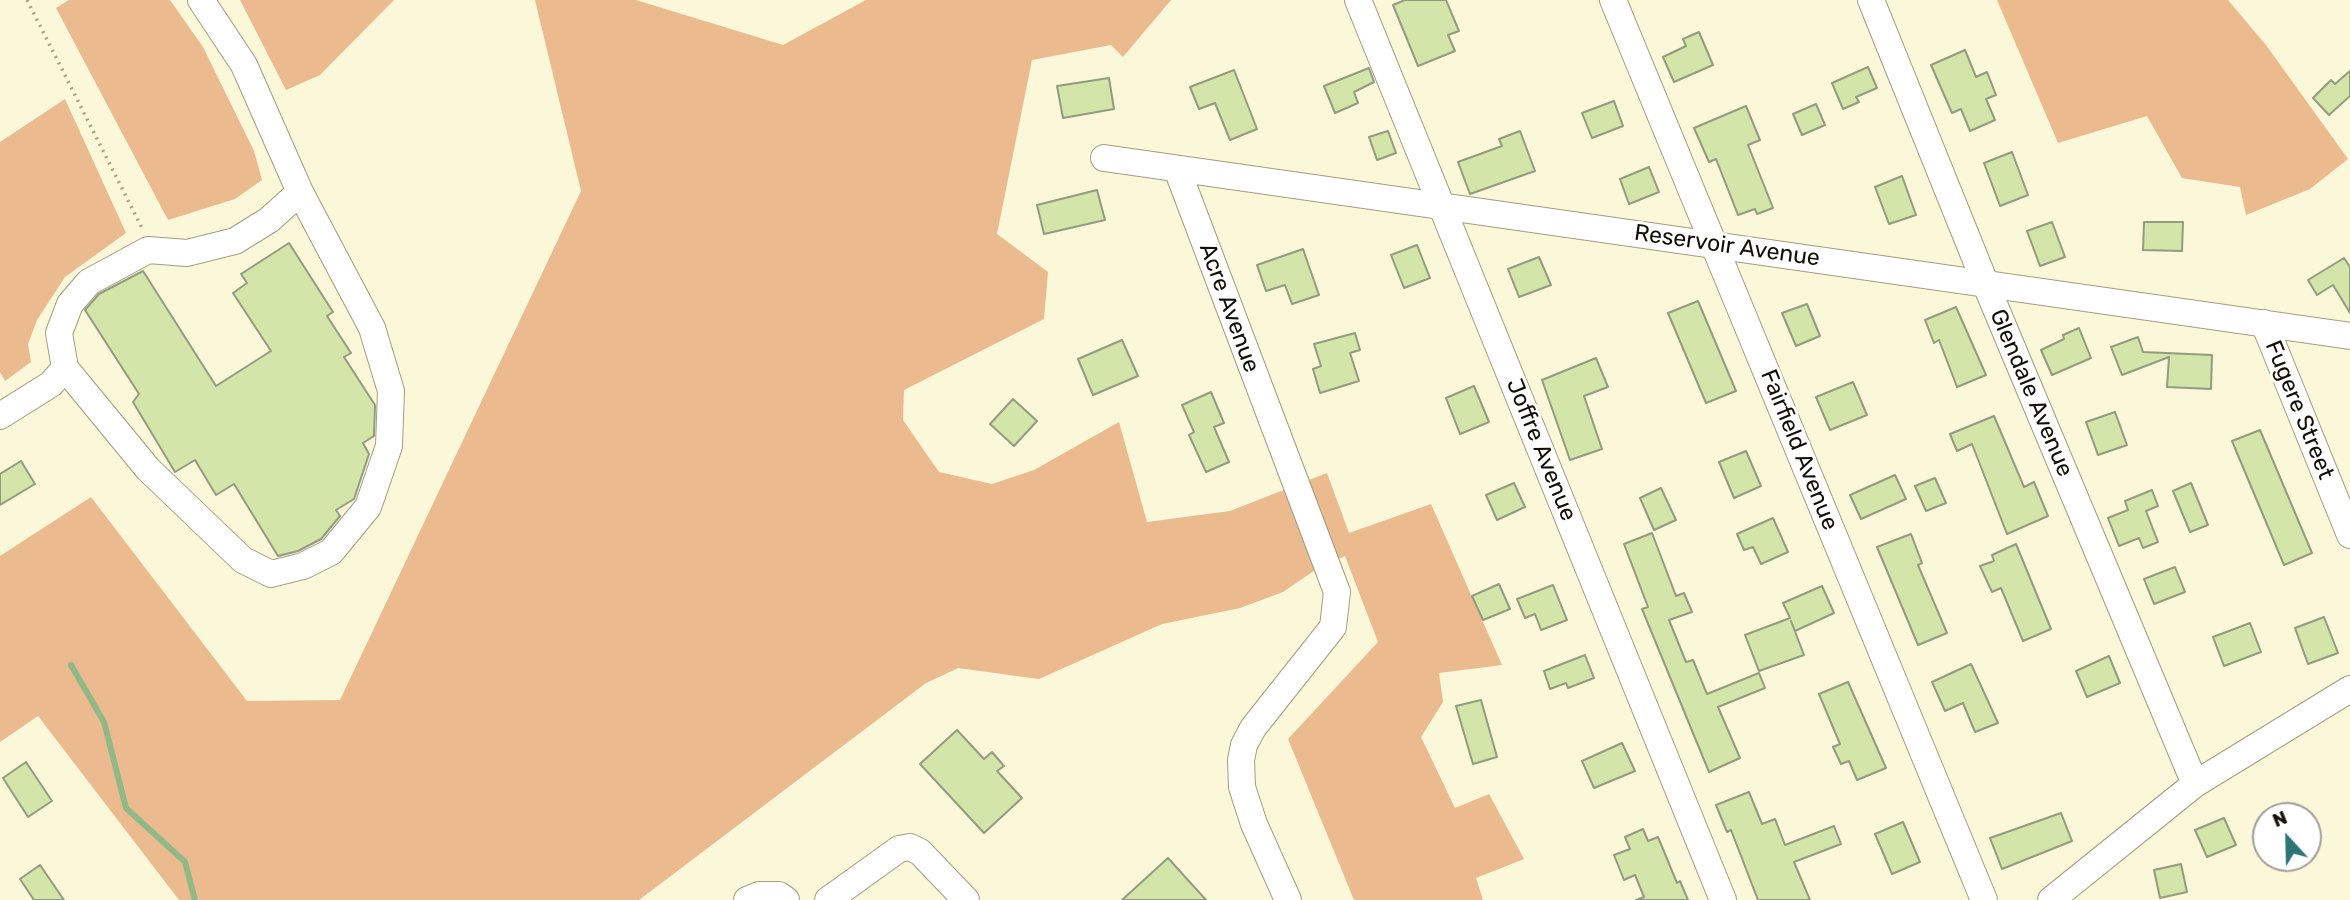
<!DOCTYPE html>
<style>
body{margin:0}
#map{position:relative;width:2350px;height:900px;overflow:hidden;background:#fbf7d9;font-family:Rubik,sans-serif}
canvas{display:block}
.north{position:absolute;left:2252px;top:802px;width:70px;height:70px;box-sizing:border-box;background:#fff;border:2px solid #a09f9b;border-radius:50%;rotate:338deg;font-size:19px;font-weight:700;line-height:28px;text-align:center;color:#111006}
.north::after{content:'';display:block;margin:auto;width:24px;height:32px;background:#2b7577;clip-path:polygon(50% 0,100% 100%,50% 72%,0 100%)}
</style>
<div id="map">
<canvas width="2350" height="900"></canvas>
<div class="north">N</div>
</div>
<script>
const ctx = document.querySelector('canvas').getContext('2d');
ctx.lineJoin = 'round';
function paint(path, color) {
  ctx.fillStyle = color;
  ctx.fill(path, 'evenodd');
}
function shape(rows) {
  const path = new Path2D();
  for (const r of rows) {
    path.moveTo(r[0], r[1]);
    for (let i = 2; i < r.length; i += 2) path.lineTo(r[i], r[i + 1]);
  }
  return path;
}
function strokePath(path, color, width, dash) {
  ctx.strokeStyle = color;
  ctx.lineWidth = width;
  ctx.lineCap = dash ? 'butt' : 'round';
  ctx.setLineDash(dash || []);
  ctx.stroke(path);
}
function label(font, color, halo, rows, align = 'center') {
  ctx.font = font + ' Rubik,sans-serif';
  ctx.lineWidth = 6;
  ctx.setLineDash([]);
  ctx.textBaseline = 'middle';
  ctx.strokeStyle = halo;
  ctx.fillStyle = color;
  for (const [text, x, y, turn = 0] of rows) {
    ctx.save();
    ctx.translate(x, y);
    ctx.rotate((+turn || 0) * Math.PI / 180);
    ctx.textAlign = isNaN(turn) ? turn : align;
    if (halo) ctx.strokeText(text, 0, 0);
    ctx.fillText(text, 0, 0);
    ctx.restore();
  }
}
paint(shape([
 [69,0,170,0,203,47,254,151,262,180,235,199,168,220,56,8],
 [240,0,394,0,320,75,286,90],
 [535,0,636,0,783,45,866,0,1171,0,1123,57,1111,45,1032,60,997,234,1048,272,1044,319,904,390,903,420,939,472,992,484,1034,470,1119,422,1147,522,1230,511,1327,473,1349,533,1431,504,1502,665,1439,673,1443,702,1421,737,1455,808,1489,794,1524,859,1476,878,1483,900,1354,900,1288,739,1378,642,1345,556,1321,566,1283,592,1240,608,1162,624,1039,679,958,668,926,683,639,900,179,900,38,716,0,742,0,556,91,497,247,701,340,700,581,191],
 [1997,0,2228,0,2266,45,2348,159,2310,189,2246,215,2240,187,2182,178,2147,116,2058,143],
 [65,99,126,233,65,277,37,320,28,344,31,362,5,381,0,372,0,142]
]), '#ebbb8f');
strokePath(shape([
 [71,665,104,722,126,808,185,862,195,900]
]), '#91b988', 6);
const building = shape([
 [1405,0,1446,0,1459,31,1448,35,1455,51,1418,66,1393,5,1405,0],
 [1699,32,1713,65,1674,82,1663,57,1686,46,1683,39,1699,32],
 [1965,50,1976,77,1987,72,1996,95,1986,99,1995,120,1970,131,1961,109,1952,113,1931,65,1965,50],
 [1868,67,1877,88,1856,97,1859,102,1843,109,1832,83,1868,67],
 [1369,68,1374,82,1354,92,1358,103,1335,113,1324,86,1369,68],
 [1234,70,1257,129,1230,140,1215,103,1199,109,1190,87,1234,70],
 [2350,71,2350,96,2329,115,2313,98,2331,80,2335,84,2350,71],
 [1109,78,1114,109,1063,118,1057,86,1109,78],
 [1614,101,1623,126,1592,138,1582,113,1614,101],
 [1816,104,1825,125,1802,135,1793,114,1816,104],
 [1746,106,1760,140,1748,145,1773,208,1757,214,1755,209,1738,215,1716,159,1709,162,1694,128,1746,106],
 [1388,131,1396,153,1377,160,1369,137,1388,131],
 [1520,131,1535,171,1470,194,1458,162,1502,146,1499,139,1520,131],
 [2012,152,2028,195,2000,206,1984,163,2012,152],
 [1649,167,1659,192,1629,204,1620,179,1649,167],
 [1902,176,1916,215,1889,224,1875,187,1902,176],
 [1097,190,1105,220,1044,234,1037,205,1097,190],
 [2052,222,2065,257,2040,266,2027,231,2052,222],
 [2144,222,2183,222,2182,251,2143,250,2144,222],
 [289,243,333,312,327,316,351,353,344,357,375,405,374,436,363,443,369,454,354,499,336,510,340,516,321,539,298,551,278,556,234,484,216,495,195,460,175,472,133,402,139,394,85,310,99,294,143,271,216,386,271,351,233,293,247,283,241,274,289,243],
 [1417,245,1430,278,1404,288,1391,255,1417,245],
 [1303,249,1319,295,1292,304,1285,285,1266,291,1257,265,1303,249],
 [1539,257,1551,285,1519,297,1508,269,1539,257],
 [2344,258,2350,267,2350,313,2333,285,2317,295,2308,280,2344,258],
 [1698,301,1736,391,1706,403,1668,313,1698,301],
 [1807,304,1820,336,1796,346,1782,313,1807,304],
 [1956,307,1986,375,1957,387,1939,340,1934,343,1925,320,1956,307],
 [2079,328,2091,358,2052,375,2041,350,2064,339,2063,335,2079,328],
 [1355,333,1360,350,1350,353,1359,381,1320,393,1313,369,1321,366,1314,344,1355,333],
 [2138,337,2143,352,2212,355,2211,389,2167,387,2169,357,2122,375,2111,347,2138,337],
 [1122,340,1138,376,1093,395,1078,359,1122,340],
 [1596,358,1608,387,1584,396,1602,449,1570,460,1542,380,1596,358],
 [1853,382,1867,415,1830,430,1816,397,1853,382],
 [1474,386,1489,422,1460,434,1446,398,1474,386],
 [1211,392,1224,423,1214,427,1229,462,1206,472,1189,435,1194,432,1182,405,1211,392],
 [1013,399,1037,421,1014,446,990,424,1013,399],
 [2115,412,2127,445,2098,455,2086,422,2115,412],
 [1994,416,2024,487,2034,482,2048,516,2007,534,1972,444,1957,451,1950,434,1994,416],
 [2260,430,2312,553,2284,565,2232,441,2260,430],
 [1746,451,1761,486,1734,498,1719,462,1746,451],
 [21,461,35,484,0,505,0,474,21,461],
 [1895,475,1906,499,1861,519,1850,495,1895,475],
 [1935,478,1946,503,1926,511,1915,486,1935,478],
 [1514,483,1525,507,1497,520,1486,495,1514,483],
 [2191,483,2208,525,2190,532,2173,491,2191,483],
 [1661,488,1676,520,1654,530,1640,498,1661,488],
 [2152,490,2158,506,2146,511,2158,542,2143,548,2139,538,2119,546,2108,518,2128,510,2125,501,2152,490],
 [1773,518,1788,552,1761,564,1753,547,1744,550,1737,534,1773,518],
 [1652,533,1676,596,1684,593,1692,612,1669,620,1686,662,1693,660,1707,694,1759,673,1765,688,1718,707,1740,758,1709,772,1642,609,1648,607,1624,544,1652,533],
 [1911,534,1922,563,1918,565,1947,633,1918,645,1877,547,1911,534],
 [2016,544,2051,629,2023,641,2001,588,1992,592,1980,566,1994,561,1992,555,2016,544],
 [2175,567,2185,592,2154,604,2144,579,2175,567],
 [1499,584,1510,609,1483,620,1472,596,1499,584],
 [1553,585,1567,620,1541,630,1535,614,1525,618,1517,599,1553,585],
 [1822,586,1834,613,1795,631,1791,621,1804,655,1759,671,1745,635,1790,618,1783,603,1822,586],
 [2324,617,2338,653,2308,664,2295,628,2324,617],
 [2250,623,2261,652,2224,666,2213,637,2250,623],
 [1585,655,1594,678,1568,688,1566,683,1550,689,1544,671,1585,655],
 [2109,656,2120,683,2087,697,2076,671,2109,656],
 [1971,664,1998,723,1975,732,1963,703,1945,711,1932,682,1971,664],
 [1848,682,1886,768,1857,780,1849,761,1841,764,1833,747,1840,744,1819,694,1848,682],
 [1481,700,1497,757,1473,764,1456,706,1481,700],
 [957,730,984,759,992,752,1004,766,997,771,1022,798,984,833,920,764,957,730],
 [1622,743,1635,771,1594,788,1582,761,1622,743],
 [26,762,52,801,28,817,3,778,26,762],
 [1749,792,1762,824,1775,819,1785,845,1834,826,1841,844,1794,862,1810,900,1758,900,1731,830,1727,832,1716,805,1749,792],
 [2061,813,2072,841,2002,869,1990,838,2061,813],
 [2224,818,2236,845,2207,857,2195,830,2224,818],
 [1903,822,1920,862,1892,874,1875,834,1903,822],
 [1643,829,1648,841,1658,837,1677,883,1680,881,1688,900,1636,900,1644,897,1635,875,1624,880,1614,855,1630,849,1625,837,1643,829],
 [1168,858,1206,900,1122,900,1168,858],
 [2181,864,2187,892,2160,898,2154,870,2181,864],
 [40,865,64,900,34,900,20,879,40,865]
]);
paint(building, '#d4e5a9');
strokePath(building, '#939b80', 2);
const minor = shape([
 [1358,0,1723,900],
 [1613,0,1984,900],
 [1871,0,1986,285,2195,784],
 [1104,158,2350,336],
 [1177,169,1337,592,1333,627,1253,728,1244,745,1241,760,1242,787,1254,824,1288,900],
 [2264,323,2350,535],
 [65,368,59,333,70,304,89,282,148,250,187,253,235,241,269,220,300,192],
 [0,416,51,384,65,368,148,469,243,560,271,574,303,566,331,552,368,507,389,446,391,391,372,328,300,192,244,65,201,0],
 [747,900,759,895,779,895,786,900],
 [828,900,899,849,910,847,920,852,966,900],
 [2051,900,2195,784,2350,689]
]);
strokePath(minor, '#a19d81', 28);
strokePath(shape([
 [27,0,142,228]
]), '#a4a18a', 3.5, [2, 5]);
strokePath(minor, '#fff', 26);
label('23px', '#111006', '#fff', [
 ["Reservoir Avenue",1727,246,8],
 ["Acre Avenue",1229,308,70],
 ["Glendale Avenue",2031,393,67],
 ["Fugere Street",2299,410,68],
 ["Joffre Avenue",1541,450,68],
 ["Fairfield Avenue",1799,450,68]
]);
</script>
